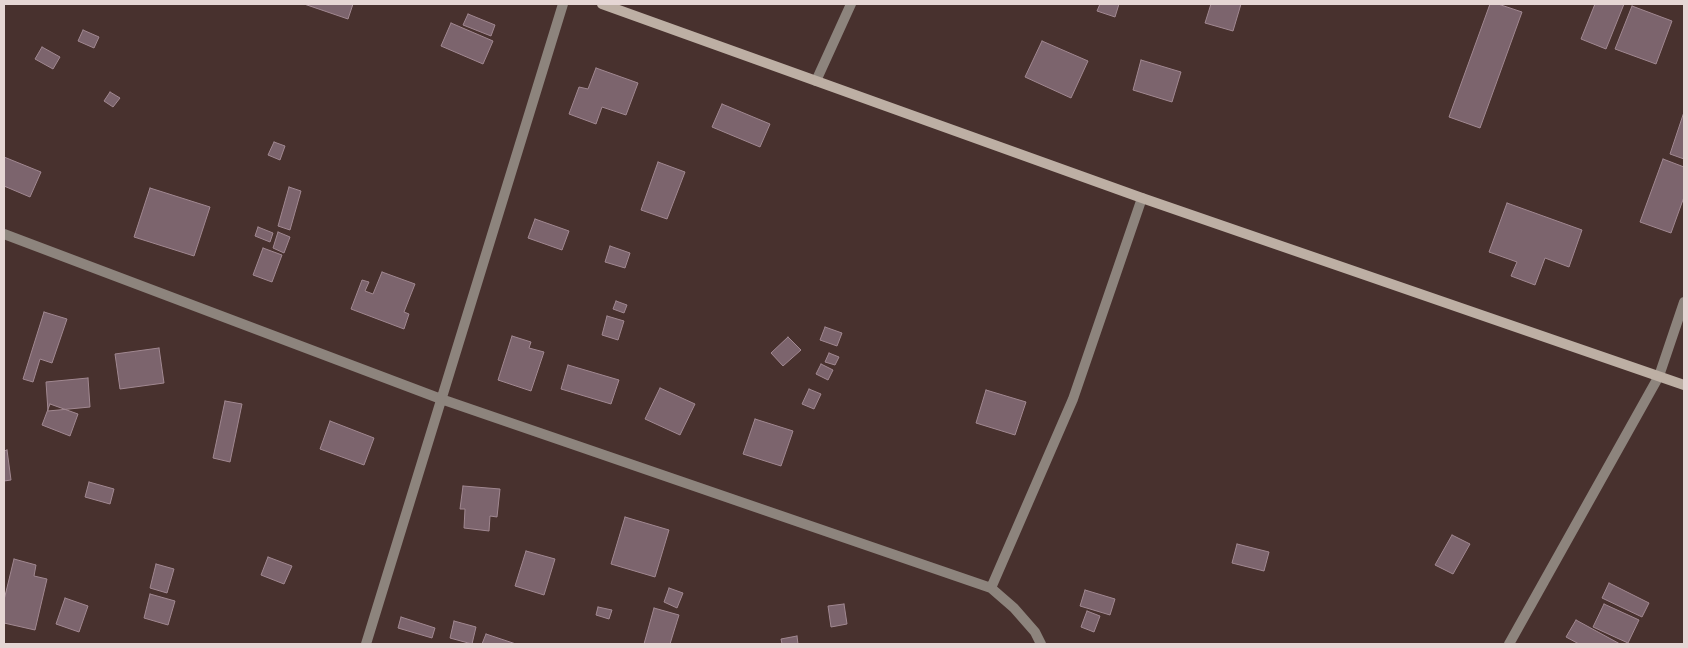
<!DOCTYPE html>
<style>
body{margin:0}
#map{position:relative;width:1688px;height:648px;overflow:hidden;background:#48312e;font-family:"Times New Roman",serif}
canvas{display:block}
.frame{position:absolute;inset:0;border:5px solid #e5d6d4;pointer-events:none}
</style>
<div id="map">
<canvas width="1688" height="648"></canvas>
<div class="frame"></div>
</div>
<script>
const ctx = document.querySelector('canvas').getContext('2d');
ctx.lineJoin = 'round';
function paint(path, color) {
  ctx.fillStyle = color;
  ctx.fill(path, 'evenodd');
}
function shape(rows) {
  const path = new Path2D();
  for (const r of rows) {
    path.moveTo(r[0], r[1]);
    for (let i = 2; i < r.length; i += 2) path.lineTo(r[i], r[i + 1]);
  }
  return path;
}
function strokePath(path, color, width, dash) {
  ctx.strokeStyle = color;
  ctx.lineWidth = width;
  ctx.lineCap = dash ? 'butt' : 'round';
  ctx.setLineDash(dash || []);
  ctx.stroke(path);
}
const building = shape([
 [304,4,353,4,348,19,304,4],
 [1100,4,1119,4,1115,17,1097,11,1100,4],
 [1211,4,1241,4,1233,31,1205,23,1211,4],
 [1490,4,1498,4,1522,12,1480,128,1449,117,1490,4],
 [1595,4,1624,4,1606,49,1581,39,1595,4],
 [1632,6,1672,21,1656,64,1615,49,1632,6],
 [468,14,495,25,491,36,463,25,468,14],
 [451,23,493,41,483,64,441,46,451,23],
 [83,30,99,37,94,48,78,41,83,30],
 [1042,41,1088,61,1071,98,1025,77,1042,41],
 [42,47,60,57,53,69,35,59,42,47],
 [1141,60,1181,72,1172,102,1133,90,1141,60],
 [596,68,638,83,626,115,602,107,596,124,569,114,579,87,588,89,596,68],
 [110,92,120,98,113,107,104,101,110,92],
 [722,104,770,124,760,147,712,127,722,104],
 [1684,112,1684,159,1670,154,1684,112],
 [274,142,285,146,280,160,268,155,274,142],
 [4,157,41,172,30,197,4,186,4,157],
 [1663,159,1684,167,1684,197,1671,233,1640,222,1663,159],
 [658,162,685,172,667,219,641,210,658,162],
 [289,187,301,191,290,230,278,226,289,187],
 [150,188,210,207,194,256,134,237,150,188],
 [1507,203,1582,230,1569,267,1545,258,1535,285,1511,276,1517,262,1489,252,1507,203],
 [535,219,569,231,562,250,528,238,535,219],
 [258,227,273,233,270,242,255,236,258,227],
 [278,232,290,237,284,253,273,248,278,232],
 [610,246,630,253,625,268,605,262,610,246],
 [263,248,282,255,272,282,253,275,263,248],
 [382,272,415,284,404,312,409,314,404,329,351,309,362,280,369,282,365,291,373,294,382,272],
 [616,301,627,305,624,313,613,309,616,301],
 [44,312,67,319,52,363,40,359,33,382,23,379,44,312],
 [607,316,624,321,618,340,602,335,607,316],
 [825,327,842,333,837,346,820,340,825,327],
 [512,336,531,342,529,348,544,352,531,391,498,380,512,336],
 [788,337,801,350,783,366,771,353,788,337],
 [159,348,164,383,120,389,115,354,159,348],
 [829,353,839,357,835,365,825,362,829,353],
 [821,364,833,370,828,380,816,374,821,364],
 [568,365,619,380,611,404,561,389,568,365],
 [88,378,90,407,48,411,46,382,88,378],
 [660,388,695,404,680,435,645,419,660,388],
 [809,389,821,394,814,409,802,404,809,389],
 [986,390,1026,402,1015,435,976,423,986,390],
 [225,401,242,404,230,462,213,458,225,401],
 [50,404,78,414,70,436,42,425,50,404],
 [755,419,793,431,781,466,743,454,755,419],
 [330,421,374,438,364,465,320,449,330,421],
 [7,450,11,480,4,481,4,451,7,450],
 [89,482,114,489,110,504,85,497,89,482],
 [463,486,500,489,497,517,490,516,489,531,464,528,465,509,460,509,463,486],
 [625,517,669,530,655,577,611,564,625,517],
 [1452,535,1470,544,1453,574,1435,565,1452,535],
 [1237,544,1269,552,1264,571,1232,563,1237,544],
 [526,551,555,559,544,595,515,586,526,551],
 [268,557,292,566,284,584,261,575,268,557],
 [14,559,36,565,34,576,47,579,35,630,4,623,4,600,14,559],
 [156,564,174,569,167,593,150,588,156,564],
 [1609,583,1649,603,1642,617,1602,598,1609,583],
 [669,588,683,593,677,608,664,602,669,588],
 [1085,590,1115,599,1110,615,1080,606,1085,590],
 [150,594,175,601,168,625,144,618,150,594],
 [65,598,88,606,79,632,56,624,65,598],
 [844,604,847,624,831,627,828,606,844,604],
 [1604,604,1639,620,1628,643,1593,627,1604,604],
 [598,607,612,610,609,619,596,615,598,607],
 [654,608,679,615,670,644,644,644,654,608],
 [1087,611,1100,616,1094,632,1081,627,1087,611],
 [401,617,435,628,432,638,398,628,401,617],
 [1576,620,1620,644,1579,644,1566,637,1576,620],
 [454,621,476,627,472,644,450,638,454,621],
 [486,634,516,644,482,644,486,634],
 [797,636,798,644,782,644,781,639,797,636]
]);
paint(building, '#7c646d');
strokePath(building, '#a18891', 1);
strokePath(shape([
 [816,81,851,4],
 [4,234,441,399,991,588,1014,608,1035,632,1041,644],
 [991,588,1073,399,1142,198],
 [366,644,563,4],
 [1509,644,1659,376,1684,302]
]), '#8d847d', 10);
strokePath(shape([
 [602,4,1142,198,1684,385]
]), '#bdafa4', 10);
</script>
